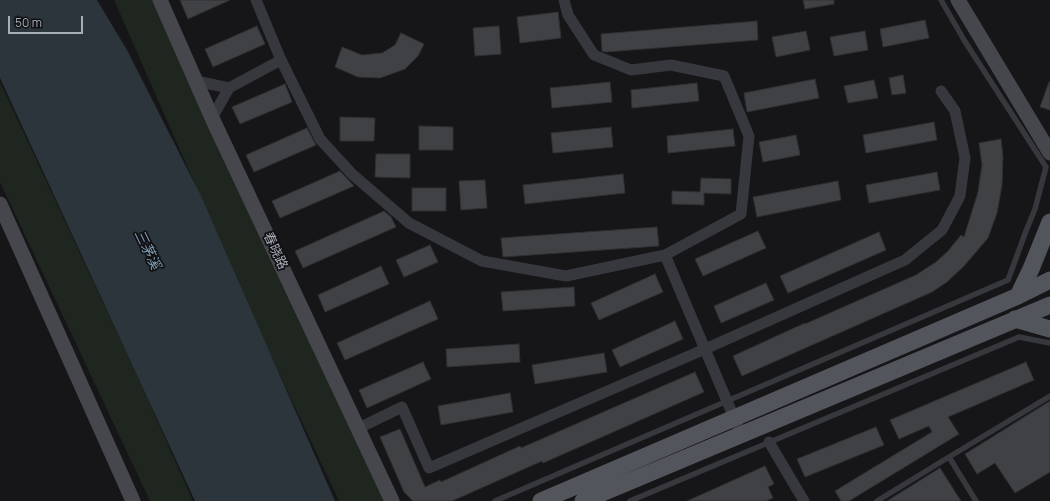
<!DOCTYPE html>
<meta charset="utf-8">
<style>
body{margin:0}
#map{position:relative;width:1050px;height:501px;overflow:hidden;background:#161618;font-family:Manrope,sans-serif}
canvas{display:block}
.scale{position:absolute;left:8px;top:16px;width:75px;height:18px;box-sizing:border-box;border:2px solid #a8adb8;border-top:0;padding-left:5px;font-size:12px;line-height:14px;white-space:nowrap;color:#a8adb8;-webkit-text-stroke:3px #111113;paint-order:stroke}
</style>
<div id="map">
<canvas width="1050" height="501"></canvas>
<div class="scale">50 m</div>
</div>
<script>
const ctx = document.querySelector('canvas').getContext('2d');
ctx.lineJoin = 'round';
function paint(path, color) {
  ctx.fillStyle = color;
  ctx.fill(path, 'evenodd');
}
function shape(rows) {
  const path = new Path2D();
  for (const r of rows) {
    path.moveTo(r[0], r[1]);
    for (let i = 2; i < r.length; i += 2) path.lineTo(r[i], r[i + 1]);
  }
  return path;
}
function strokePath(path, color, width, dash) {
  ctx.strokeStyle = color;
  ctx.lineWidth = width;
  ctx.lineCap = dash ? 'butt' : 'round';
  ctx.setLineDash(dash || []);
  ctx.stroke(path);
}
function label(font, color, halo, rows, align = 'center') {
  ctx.font = font + ' Manrope,"Noto Sans SC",sans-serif';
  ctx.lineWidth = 3.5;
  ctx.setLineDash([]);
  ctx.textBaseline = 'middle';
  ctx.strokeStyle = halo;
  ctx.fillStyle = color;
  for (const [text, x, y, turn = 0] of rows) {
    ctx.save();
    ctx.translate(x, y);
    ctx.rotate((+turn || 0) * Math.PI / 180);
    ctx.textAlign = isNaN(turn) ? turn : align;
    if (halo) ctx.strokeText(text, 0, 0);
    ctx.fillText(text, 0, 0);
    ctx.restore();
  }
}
paint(shape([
 [114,0,156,0,386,501,339,501,264,341],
 [0,82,137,375,193,501,150,501,0,182]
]), '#1e261f');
paint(shape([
 [0,0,97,0,127,50,201,196,335,501,195,501,0,78]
]), '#2c353c');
const building = shape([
 [180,0,230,0,188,19,180,0],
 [803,0,834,0,834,4,805,9,803,0],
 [558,12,561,38,520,43,517,17,558,12],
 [925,20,929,38,883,47,880,29,925,20],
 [757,21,758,40,606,52,602,51,601,34,757,21],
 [257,26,265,44,213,67,205,49,257,26],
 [499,26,501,54,475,56,473,28,499,26],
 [806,31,810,50,776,57,772,37,806,31],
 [865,31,868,50,834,56,830,37,865,31],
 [401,33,424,44,418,56,405,69,380,78,358,77,335,67,342,47,362,55,382,53,395,45,401,33],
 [903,75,906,93,892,95,889,78,903,75],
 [815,79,819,98,747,112,744,93,815,79],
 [874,80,878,98,848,103,844,86,874,80],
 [610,82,612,102,552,108,550,88,610,82],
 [1049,82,1050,82,1050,110,1040,107,1049,82],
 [697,83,699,101,632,108,631,90,697,83],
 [285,84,292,102,240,124,232,107,285,84],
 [340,117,375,118,374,141,340,141,340,117],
 [934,122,937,140,866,153,863,135,934,122],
 [419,126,453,127,453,150,419,150,419,126],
 [611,127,613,147,553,153,551,133,611,127],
 [307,128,316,145,254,172,246,155,307,128],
 [733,129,735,146,668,153,667,136,733,129],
 [796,135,800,155,763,162,759,142,796,135],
 [1001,139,1003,157,1002,185,997,213,988,238,964,266,947,282,932,292,742,376,733,356,805,323,805,324,916,275,936,262,948,251,961,235,964,237,978,192,982,165,979,143,1001,139],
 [376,154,410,154,410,178,375,177,376,154],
 [340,171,354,186,280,218,272,201,340,171],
 [937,172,940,190,869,203,866,185,937,172],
 [623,174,625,193,525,204,523,185,623,174],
 [701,178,731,179,731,194,704,193,704,205,672,204,672,191,700,192,701,178],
 [485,180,487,208,461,210,459,181,485,180],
 [838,181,841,200,757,217,753,197,838,181],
 [412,188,446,188,446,211,412,211,412,188],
 [384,211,391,217,396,227,303,268,295,251,384,211],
 [657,227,659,246,503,257,501,238,657,227],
 [758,231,766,248,703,276,695,259,758,231],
 [879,232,886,250,788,293,780,276,879,232],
 [430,245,438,262,404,277,396,260,430,245],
 [381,266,389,284,325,312,318,295,381,266],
 [655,274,663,292,599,320,591,303,655,274],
 [766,283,774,300,721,323,714,306,766,283],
 [574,287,575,306,503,311,501,292,574,287],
 [430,301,438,319,345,360,337,343,430,301],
 [675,321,683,339,620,367,612,350,675,321],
 [519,344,520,362,447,367,446,349,519,344],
 [604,353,607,372,535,384,532,365,604,353],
 [423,362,431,379,367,408,359,390,423,362],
 [1026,362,1034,380,948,417,959,434,849,501,841,501,835,491,932,432,929,426,899,439,890,420,1026,362],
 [695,372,704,392,543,463,542,461,452,501,413,501,404,492,380,437,400,429,425,487,440,480,441,482,520,446,521,448,695,372],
 [510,393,513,412,441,425,438,406,510,393],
 [1050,401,1050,472,1015,493,995,463,977,474,965,454,1050,401],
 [876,427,884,445,805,477,797,459,876,427],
 [765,466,774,484,768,487,773,498,766,501,687,501,765,466],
 [940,468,961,501,887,501,940,468]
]);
paint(building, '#404145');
strokePath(building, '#303034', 1);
strokePath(shape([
 [949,457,1050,396],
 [495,501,1008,280,1026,231,1035,209,1046,167,964,40,941,0],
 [630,501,1019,337,1050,343],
 [877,501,949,457,976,501]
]), '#37383d', 5.5);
strokePath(shape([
 [256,0,281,60,320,139,352,174,409,223,482,261,566,276,665,255,741,214,749,136,724,76,671,65,631,70,594,55,568,15,564,0],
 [196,81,229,88,212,118],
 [229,88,281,60],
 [665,255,741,434],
 [359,428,402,407,429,468,705,349,905,260,942,230,960,196,965,158,955,111,941,91],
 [769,442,804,501]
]), '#37383d', 11);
strokePath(shape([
 [160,0,212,118,392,501],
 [958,0,1050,153],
 [0,204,133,501]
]), '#45474d', 15);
strokePath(shape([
 [1018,296,1031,269,1050,222],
 [1015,319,1050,329],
 [541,501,1018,296,1050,280],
 [583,501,1050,305]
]), '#53555c', 17);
label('13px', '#a8adb8', '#111113', [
 ["春晓路",275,251,65]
]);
label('italic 14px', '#7f9bb3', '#111113', [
 ["三茅溪",147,250,64]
]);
</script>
